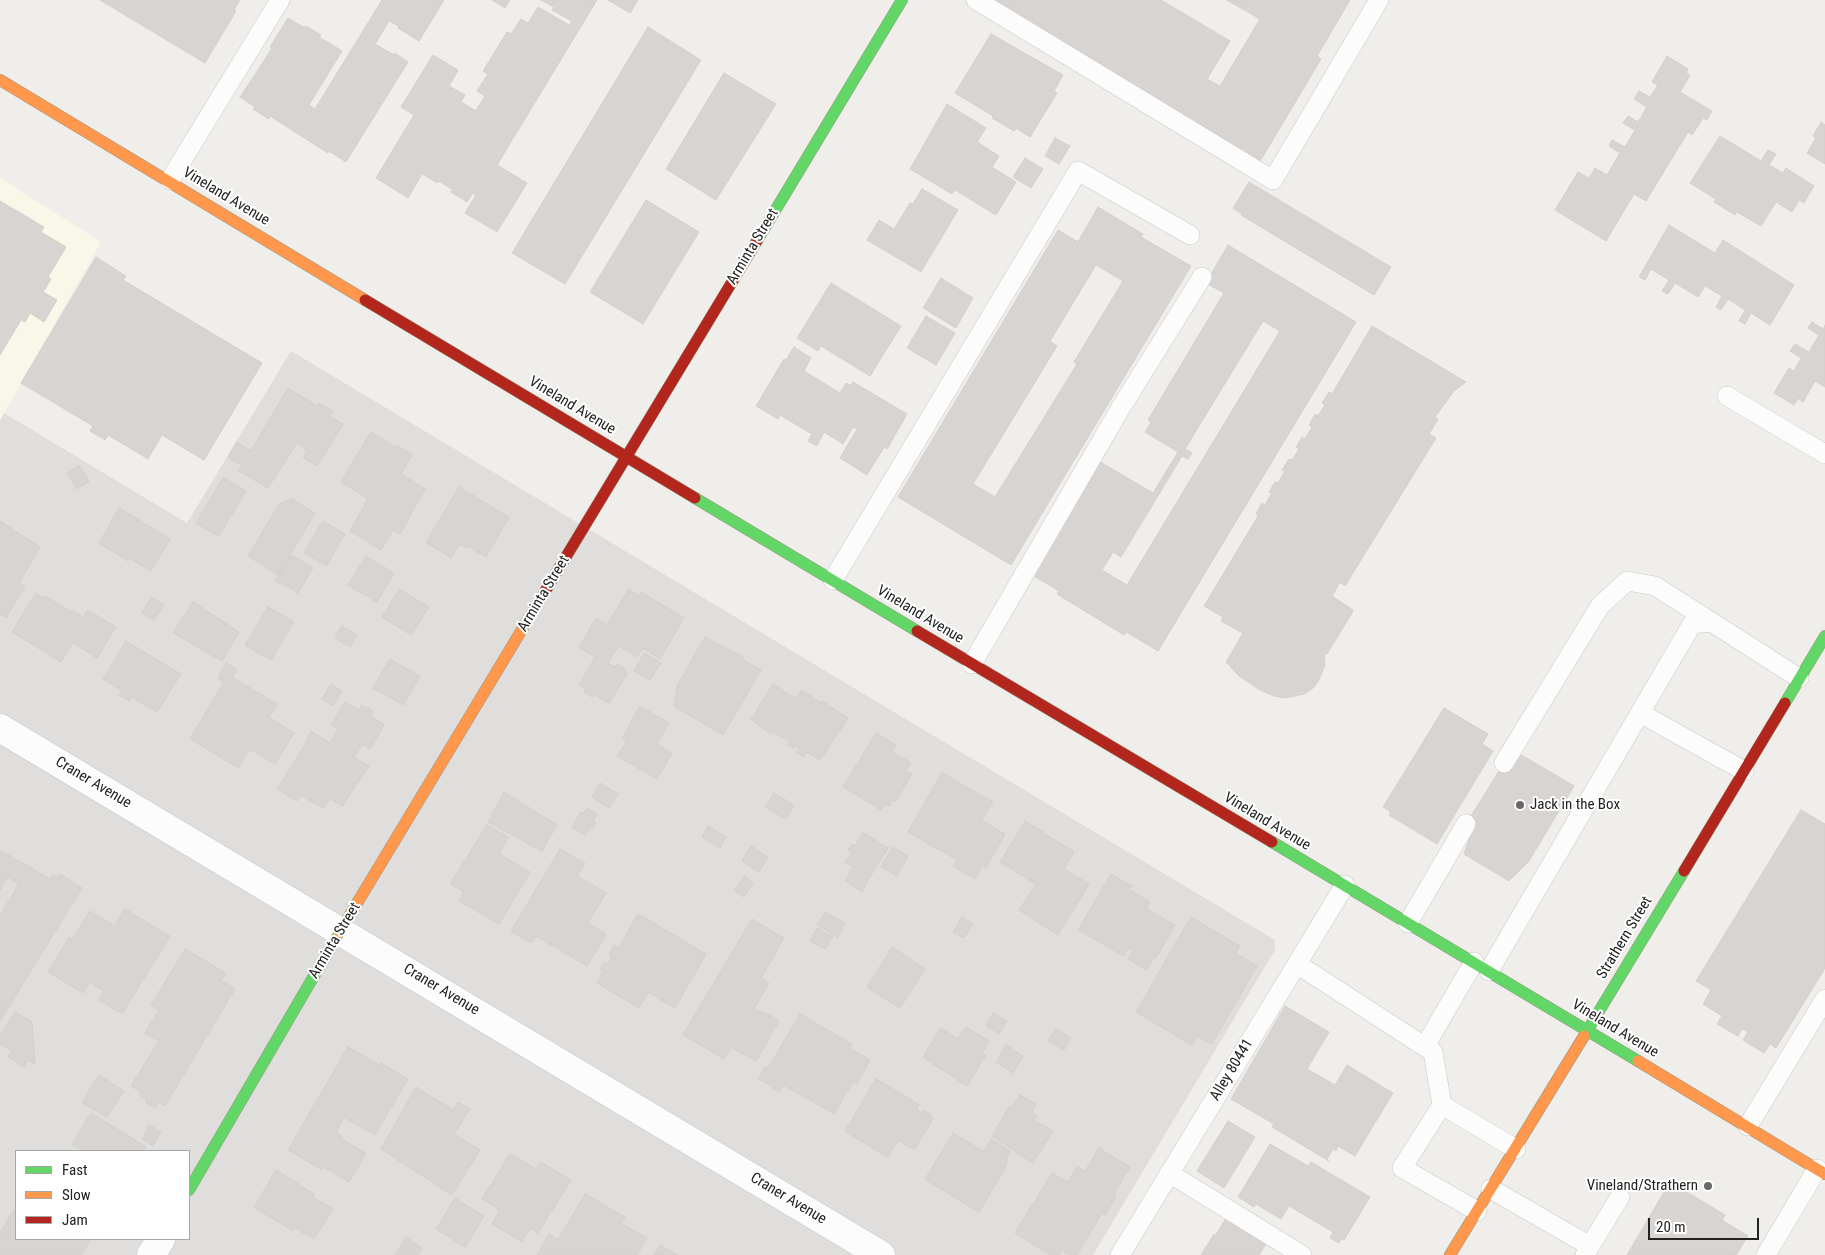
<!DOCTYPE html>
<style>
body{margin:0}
#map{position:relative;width:1825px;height:1255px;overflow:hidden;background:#f0eeeb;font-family:"Roboto Condensed",sans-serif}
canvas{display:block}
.legend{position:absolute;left:15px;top:1150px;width:175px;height:90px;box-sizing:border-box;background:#fff;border:1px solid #a7a7a7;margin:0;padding:6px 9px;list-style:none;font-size:15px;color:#222}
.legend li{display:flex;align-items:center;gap:10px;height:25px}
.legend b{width:25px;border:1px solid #a7a7a7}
.scale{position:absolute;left:1648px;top:1218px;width:111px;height:22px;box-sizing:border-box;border:2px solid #222;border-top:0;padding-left:6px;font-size:15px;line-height:18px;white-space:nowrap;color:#222;-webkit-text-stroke:4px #fff;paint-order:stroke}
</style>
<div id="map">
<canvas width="1825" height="1255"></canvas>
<ul class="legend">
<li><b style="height:6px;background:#63d668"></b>Fast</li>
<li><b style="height:6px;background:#ff974d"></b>Slow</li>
<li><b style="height:6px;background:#b3261e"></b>Jam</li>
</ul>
<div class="scale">20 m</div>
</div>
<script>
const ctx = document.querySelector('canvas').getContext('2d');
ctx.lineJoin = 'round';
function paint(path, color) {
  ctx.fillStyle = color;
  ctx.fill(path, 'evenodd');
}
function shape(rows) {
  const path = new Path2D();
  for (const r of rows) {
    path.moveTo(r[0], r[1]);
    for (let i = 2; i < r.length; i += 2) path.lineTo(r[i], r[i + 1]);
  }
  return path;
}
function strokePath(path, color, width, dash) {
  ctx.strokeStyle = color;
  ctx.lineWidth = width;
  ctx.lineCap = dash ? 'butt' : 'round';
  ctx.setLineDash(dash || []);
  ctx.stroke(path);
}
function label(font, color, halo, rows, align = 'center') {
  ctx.font = font + ' "Roboto Condensed",sans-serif';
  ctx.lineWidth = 4;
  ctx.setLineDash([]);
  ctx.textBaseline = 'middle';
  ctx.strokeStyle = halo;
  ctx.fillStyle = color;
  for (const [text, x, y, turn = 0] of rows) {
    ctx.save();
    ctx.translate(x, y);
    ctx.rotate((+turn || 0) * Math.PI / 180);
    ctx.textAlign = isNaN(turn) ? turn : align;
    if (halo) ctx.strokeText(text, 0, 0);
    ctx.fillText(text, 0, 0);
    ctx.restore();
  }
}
paint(shape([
 [291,351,1275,940,1275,950,1093,1255,0,1255,0,420,4,413,187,523],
 [16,1151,189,1151,189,1239,16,1239]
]), '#dfdedc');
paint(shape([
 [0,178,101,242,0,420]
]), '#f8f7e8');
const building = shape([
 [100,0,240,0,234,10,236,11,205,63,100,0],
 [382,0,444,0,419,41,398,28,399,26,389,21,375,44,394,55,395,53,408,62,346,162,329,151,328,153,270,116,269,119,253,109,255,107,240,97,258,70,272,48,270,47,288,18,305,28,306,26,321,35,319,37,342,51,309,105,315,109,382,0],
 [492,0,510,0,505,8,492,0],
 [541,0,597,0,497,165,527,183,497,232,465,213,476,195,473,193,467,202,451,192,453,190,439,181,437,183,422,174,408,198,376,178,414,115,401,107,433,55,458,70,449,86,465,95,461,102,476,111,485,96,477,91,488,74,483,71,507,32,511,34,521,19,528,23,538,7,569,25,572,21,552,10,554,7,541,0],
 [608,0,638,0,630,13,608,0],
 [993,0,1161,0,1230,41,1207,79,1220,86,1260,19,1227,0,1350,0,1317,56,1321,59,1259,163,993,0],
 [648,27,701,60,565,284,512,253,648,27],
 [991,34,1063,75,1054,91,1057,93,1030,137,1016,128,1014,131,992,118,993,116,955,93,991,34],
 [1667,56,1688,69,1686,73,1690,75,1680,92,1712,111,1707,120,1703,118,1692,135,1688,132,1646,201,1634,194,1606,241,1555,210,1578,172,1589,178,1595,168,1607,175,1620,153,1609,146,1612,140,1625,147,1635,130,1623,123,1628,116,1638,122,1647,107,1634,99,1639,91,1650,97,1658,85,1652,82,1667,56],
 [724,73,776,104,716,200,666,169,724,73],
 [947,104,986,128,977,142,999,156,992,167,1016,182,996,215,955,190,952,194,910,169,947,104],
 [1821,122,1825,125,1825,164,1807,153,1816,138,1813,136,1821,122],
 [1720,136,1761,161,1768,150,1776,154,1769,165,1783,173,1786,168,1814,186,1804,203,1799,200,1792,212,1776,202,1761,226,1737,212,1735,215,1714,202,1716,199,1690,183,1720,136],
 [1055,138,1070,146,1059,164,1045,156,1055,138],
 [1025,158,1043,169,1031,188,1013,177,1025,158],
 [1249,182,1391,267,1374,295,1241,215,1242,214,1233,208,1249,182],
 [922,189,958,210,921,272,867,240,879,220,894,229,910,203,913,204,922,189],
 [646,200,699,232,643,324,590,292,646,200],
 [0,201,44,227,41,232,66,247,48,277,51,279,43,292,57,300,44,322,30,313,25,322,21,320,0,355,0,201],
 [1098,207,1143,234,1141,237,1191,266,1011,565,898,497,1058,230,1078,242,1098,207],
 [1096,265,1123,281,1074,362,1077,364,995,497,973,484,1057,346,1050,341,1096,265],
 [1669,225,1715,253,1723,240,1794,285,1770,325,1751,313,1745,324,1739,321,1745,310,1728,299,1721,310,1716,307,1722,296,1705,286,1698,297,1675,283,1668,294,1662,291,1669,280,1651,269,1645,280,1639,277,1669,225],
 [1228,245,1356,322,1158,651,1126,632,1124,635,1057,594,1059,591,1029,573,1097,460,1153,493,1178,452,1145,432,1151,422,1148,420,1224,293,1206,283,1228,245],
 [1263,321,1280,331,1127,585,1102,570,1113,552,1121,557,1182,456,1188,459,1192,453,1185,449,1263,321],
 [96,257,126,276,123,280,262,363,204,460,162,435,148,459,108,435,105,440,90,431,93,426,21,383,96,257],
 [941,278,973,298,956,328,923,308,941,278],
 [831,283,901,326,870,376,821,346,818,351,797,338,831,283],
 [926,316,955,333,936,365,907,348,926,316],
 [1812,322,1823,329,1825,325,1825,387,1815,381,1803,402,1798,398,1794,405,1774,393,1789,368,1794,371,1801,358,1790,351,1795,344,1809,352,1819,335,1808,328,1812,322],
 [1372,326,1466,382,1454,391,1435,417,1438,419,1429,434,1436,438,1345,586,1340,582,1332,596,1353,610,1352,613,1327,654,1324,654,1325,665,1318,682,1312,689,1304,694,1285,698,1274,696,1260,690,1239,676,1226,662,1243,633,1221,621,1223,617,1204,606,1258,516,1256,514,1262,503,1265,505,1272,493,1269,492,1275,482,1278,483,1285,471,1282,470,1289,459,1292,460,1299,449,1296,447,1302,437,1305,439,1312,427,1309,425,1315,414,1318,416,1325,405,1322,403,1329,392,1332,394,1372,326],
 [794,347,811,358,804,371,840,393,846,383,850,385,853,382,907,414,887,449,884,447,867,475,840,458,857,429,853,427,843,444,824,432,817,446,808,441,812,434,780,415,778,419,756,406,784,359,786,360,794,347],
 [288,388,317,406,319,403,333,411,329,416,343,424,317,466,303,457,307,450,297,443,268,488,239,471,242,465,228,457,237,442,251,451,288,388],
 [371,432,397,448,398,446,412,455,401,474,425,489,400,534,393,530,381,550,350,531,368,499,341,482,371,432],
 [79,466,89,481,77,489,67,474,79,466],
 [223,478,246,491,219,536,196,523,223,478],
 [459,487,509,517,486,557,467,546,466,548,459,544,451,558,426,542,459,487],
 [292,499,315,513,278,575,248,556,279,504,292,499],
 [119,508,170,539,151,571,129,558,128,561,99,543,119,508],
 [0,521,40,547,19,583,25,586,6,618,0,614,0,521],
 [323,521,345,534,326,566,304,552,323,521],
 [291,555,313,568,298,593,280,582,279,584,275,581,291,555],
 [366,556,394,573,377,602,348,585,366,556],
 [399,589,429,607,411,635,382,617,399,589],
 [629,589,639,596,641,592,684,618,660,659,643,648,637,657,619,646,608,663,615,667,617,664,626,669,624,672,627,674,609,703,594,694,592,697,584,692,586,689,579,685,595,657,579,647,596,618,607,625,629,589],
 [36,593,44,598,45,596,71,612,73,610,83,617,88,610,116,627,97,658,73,643,61,662,12,632,36,593],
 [151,597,164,605,154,620,142,613,151,597],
 [193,602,239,632,222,661,173,633,193,602],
 [268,607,294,622,271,660,245,645,268,607],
 [342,626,357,635,350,647,335,638,342,626],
 [705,637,743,657,742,659,761,670,723,735,674,706,678,684,705,637],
 [126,641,181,674,157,712,132,697,129,701,119,695,122,691,103,679,126,641],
 [644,653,661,663,650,680,634,671,644,653],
 [390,659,420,676,403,705,373,688,390,659],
 [226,663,237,669,232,677,277,704,269,717,294,733,275,764,250,749,238,768,190,739,224,682,218,678,226,663],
 [331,684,342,691,333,706,322,699,331,684],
 [773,684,796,699,802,690,821,703,822,701,848,718,820,760,807,752,804,757,796,752,799,748,795,745,794,748,788,745,790,742,772,731,771,734,751,719,773,684],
 [345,702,359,710,362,705,373,711,370,716,384,725,370,749,362,744,354,757,369,766,342,806,330,799,323,808,301,795,297,801,277,789,308,740,307,739,311,731,330,743,338,729,331,725,345,702],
 [640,706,669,723,657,744,672,754,657,779,617,756,627,741,622,738,640,706],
 [1444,708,1488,734,1482,744,1493,751,1437,844,1389,815,1391,812,1383,807,1444,708],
 [876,733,896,745,891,751,911,763,906,771,912,774,895,802,893,800,889,806,885,803,881,810,843,787,876,733],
 [1518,753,1574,786,1529,861,1509,881,1464,854,1473,828,1466,824,1504,763,1518,753],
 [942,773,993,802,981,820,1005,834,986,868,982,866,975,879,953,866,957,860,908,832,942,773],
 [600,783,618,794,609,808,592,797,600,783],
 [504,792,557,825,542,851,488,822,504,792],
 [774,793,794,805,786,819,765,807,774,793],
 [587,808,597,814,593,821,596,823,593,828,591,826,585,835,572,828,581,812,583,814,587,808],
 [1801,810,1825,824,1825,968,1776,1048,1770,1044,1764,1053,1743,1040,1748,1032,1742,1029,1738,1036,1717,1024,1722,1016,1703,1004,1711,990,1696,981,1801,810],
 [1025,821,1074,852,1064,869,1089,884,1058,935,1019,910,1036,884,1000,862,1025,821],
 [487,825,508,837,499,854,530,872,499,924,459,901,464,892,450,884,487,825],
 [708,826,726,837,720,848,702,837,708,826],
 [863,833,888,848,870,877,845,862,852,852,848,850,852,844,855,846,863,833],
 [751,846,768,857,759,872,742,861,751,846],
 [893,847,908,856,897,876,881,867,893,847],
 [560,849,585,863,577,876,606,893,588,923,606,934,587,966,536,936,531,943,511,931,560,849],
 [0,850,50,879,53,875,58,878,60,874,82,888,0,1021,0,915,19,884,8,877,0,890,0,850],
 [852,869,869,879,862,892,845,881,852,869],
 [1111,874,1132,886,1129,889,1150,902,1146,909,1175,925,1156,958,1154,957,1147,970,1128,959,1133,950,1129,948,1124,956,1078,930,1111,874],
 [744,876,753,883,744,897,734,891,744,876],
 [125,909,170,936,122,1014,99,1000,104,991,90,982,83,993,48,972,69,937,72,939,90,911,114,926,125,909],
 [825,912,845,923,838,937,817,925,825,912],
 [638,914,706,954,675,1008,648,992,639,1008,597,983,603,972,600,970,604,962,608,964,612,956,609,954,614,945,619,948,638,914],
 [962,917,973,924,964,938,953,932,962,917],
 [1191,917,1240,946,1236,953,1257,966,1212,1044,1197,1036,1192,1045,1136,1012,1191,917],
 [752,919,784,938,761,978,769,983,754,1009,761,1013,762,1011,779,1021,756,1061,731,1047,724,1059,683,1035,752,919],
 [817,928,833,937,825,949,810,941,817,928],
 [892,947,925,969,900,1008,867,987,892,947],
 [185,949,226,973,221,980,235,989,165,1106,159,1102,155,1108,145,1102,147,1099,140,1095,141,1092,131,1086,159,1041,145,1033,159,1010,151,1005,185,949],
 [1285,1006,1329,1032,1307,1069,1335,1085,1347,1065,1393,1093,1355,1156,1338,1146,1336,1151,1333,1149,1327,1159,1329,1161,1272,1127,1274,1124,1231,1099,1285,1006],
 [15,1012,32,1022,35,1065,28,1060,24,1067,8,1057,12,1051,0,1044,0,1036,15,1012],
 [993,1013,1007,1021,999,1033,986,1026,993,1013],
 [800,1014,852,1044,850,1048,870,1060,857,1084,853,1082,834,1114,784,1085,780,1092,759,1079,765,1067,768,1068,800,1014],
 [966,1027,989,1041,982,1053,986,1055,967,1086,923,1057,940,1028,958,1039,966,1027],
 [1056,1029,1071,1038,1064,1050,1048,1040,1056,1029],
 [1006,1045,1023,1056,1013,1073,996,1062,1006,1045],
 [348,1047,379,1065,381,1063,408,1079,375,1135,344,1117,336,1132,342,1136,341,1138,366,1154,349,1182,324,1167,322,1170,288,1150,348,1047],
 [99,1075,124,1091,107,1117,82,1102,99,1075],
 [876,1079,919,1105,916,1109,923,1113,924,1110,931,1115,930,1117,933,1119,914,1150,898,1140,888,1157,845,1131,876,1079],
 [416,1087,453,1110,458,1102,470,1109,454,1134,480,1150,452,1195,381,1149,416,1087],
 [1020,1095,1036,1105,1032,1113,1037,1116,1034,1120,1053,1131,1033,1163,992,1136,1010,1106,1012,1108,1020,1095],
 [91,1113,146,1147,143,1151,83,1151,72,1144,91,1113],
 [1228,1121,1255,1137,1224,1188,1197,1171,1228,1121],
 [149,1125,161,1132,153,1146,142,1139,149,1125],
 [953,1133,984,1152,991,1139,1010,1151,1008,1155,1006,1166,979,1212,925,1179,953,1133],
 [1270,1144,1308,1166,1311,1162,1370,1197,1344,1240,1341,1239,1339,1243,1330,1238,1333,1232,1289,1206,1281,1219,1256,1204,1254,1207,1238,1197,1270,1144],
 [1099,1148,1130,1167,1114,1194,1116,1196,1105,1215,1102,1213,1077,1255,1070,1255,1062,1250,1059,1255,1051,1255,1015,1233,1052,1173,1068,1182,1077,1167,1085,1171,1099,1148],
 [510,1154,536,1169,541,1162,571,1180,538,1233,530,1228,522,1242,492,1224,500,1210,482,1199,510,1154],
 [276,1170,314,1194,313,1197,333,1209,314,1239,295,1228,293,1231,254,1207,276,1170],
 [1670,1182,1725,1215,1722,1220,1748,1236,1736,1255,1627,1255,1670,1182],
 [585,1194,625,1217,621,1223,647,1238,637,1255,537,1255,549,1234,558,1240,585,1194],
 [455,1198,484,1216,465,1247,436,1229,455,1198],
 [13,1211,16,1213,16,1239,91,1239,81,1255,0,1255,0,1233,13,1211],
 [1227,1216,1242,1226,1240,1229,1266,1244,1259,1255,1201,1255,1214,1234,1216,1235,1227,1216],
 [406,1237,422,1248,418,1255,395,1255,406,1237],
 [660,1245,678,1255,654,1255,660,1245]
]);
paint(building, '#d7d4d2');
strokePath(building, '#d3d0cc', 1);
const lane = shape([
 [976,0,1273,180,1379,0],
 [170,180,280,0],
 [1727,396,1825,454],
 [833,580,1078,171,1190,235],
 [972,664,1120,409,1202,277],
 [1640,713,1744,771],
 [1504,763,1600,606,1627,581,1655,586,1799,678],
 [1408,923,1466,824],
 [1297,964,1433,1052,1442,1105,1402,1168,1477,1211],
 [1489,971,1692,624,1710,622],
 [1425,1046,1474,962],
 [1442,1105,1516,1149],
 [1748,1126,1825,999],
 [1169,1173,1302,1255],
 [1491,1189,1590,1246,1585,1255],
 [1590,1246,1620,1197],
 [1120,1255,1345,885],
 [1766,1255,1817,1169]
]);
const street = shape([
 [0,728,881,1255],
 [151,1255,161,1239]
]);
const fast = shape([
 [758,239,902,0],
 [695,498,917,631],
 [1785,703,1825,636],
 [1272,842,1638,1061],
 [1584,1036,1684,871],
 [189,1190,339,933]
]);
const slow = shape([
 [0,80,365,300],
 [339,933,535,608],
 [1638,1061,1825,1174],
 [1450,1255,1584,1036]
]);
const jam = shape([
 [365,300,695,498],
 [535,608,758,239],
 [917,631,1272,842],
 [1684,871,1785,703]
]);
strokePath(lane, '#c9c8c7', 20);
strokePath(street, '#c9c8c7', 29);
strokePath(fast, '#999a82', 12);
strokePath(slow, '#999a82', 12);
strokePath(jam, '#999a82', 12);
strokePath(lane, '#fdfcfc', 19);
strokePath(street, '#fdfcfc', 28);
strokePath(fast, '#63d668', 11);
strokePath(slow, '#ff974d', 11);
strokePath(jam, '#b3261e', 11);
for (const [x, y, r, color] of [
 [1520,805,5,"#6a6968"],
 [1708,1186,5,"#6a6968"]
]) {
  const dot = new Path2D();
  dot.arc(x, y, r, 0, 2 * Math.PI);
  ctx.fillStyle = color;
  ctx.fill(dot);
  strokePath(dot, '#fff', 2);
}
label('15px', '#222', '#fff', [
 ["Vineland Avenue",226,197,31],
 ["Arminta Street",753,247,-59],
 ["Vineland Avenue",572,406,31],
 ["Arminta Street",544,594,-59],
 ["Vineland Avenue",920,615,31],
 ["Craner Avenue",93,783,31],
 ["Vineland Avenue",1267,822,31],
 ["Strathern Street",1625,938,-59],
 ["Arminta Street",335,941,-59],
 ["Craner Avenue",441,990,31],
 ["Vineland Avenue",1615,1029,31],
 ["Alley 80441",1232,1070,-59],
 ["Craner Avenue",788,1199,31]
]);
label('15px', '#222', '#fff', [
 ["Jack in the Box",1530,805],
 ["Vineland/Strathern",1698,1186,"right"]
], 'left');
</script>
